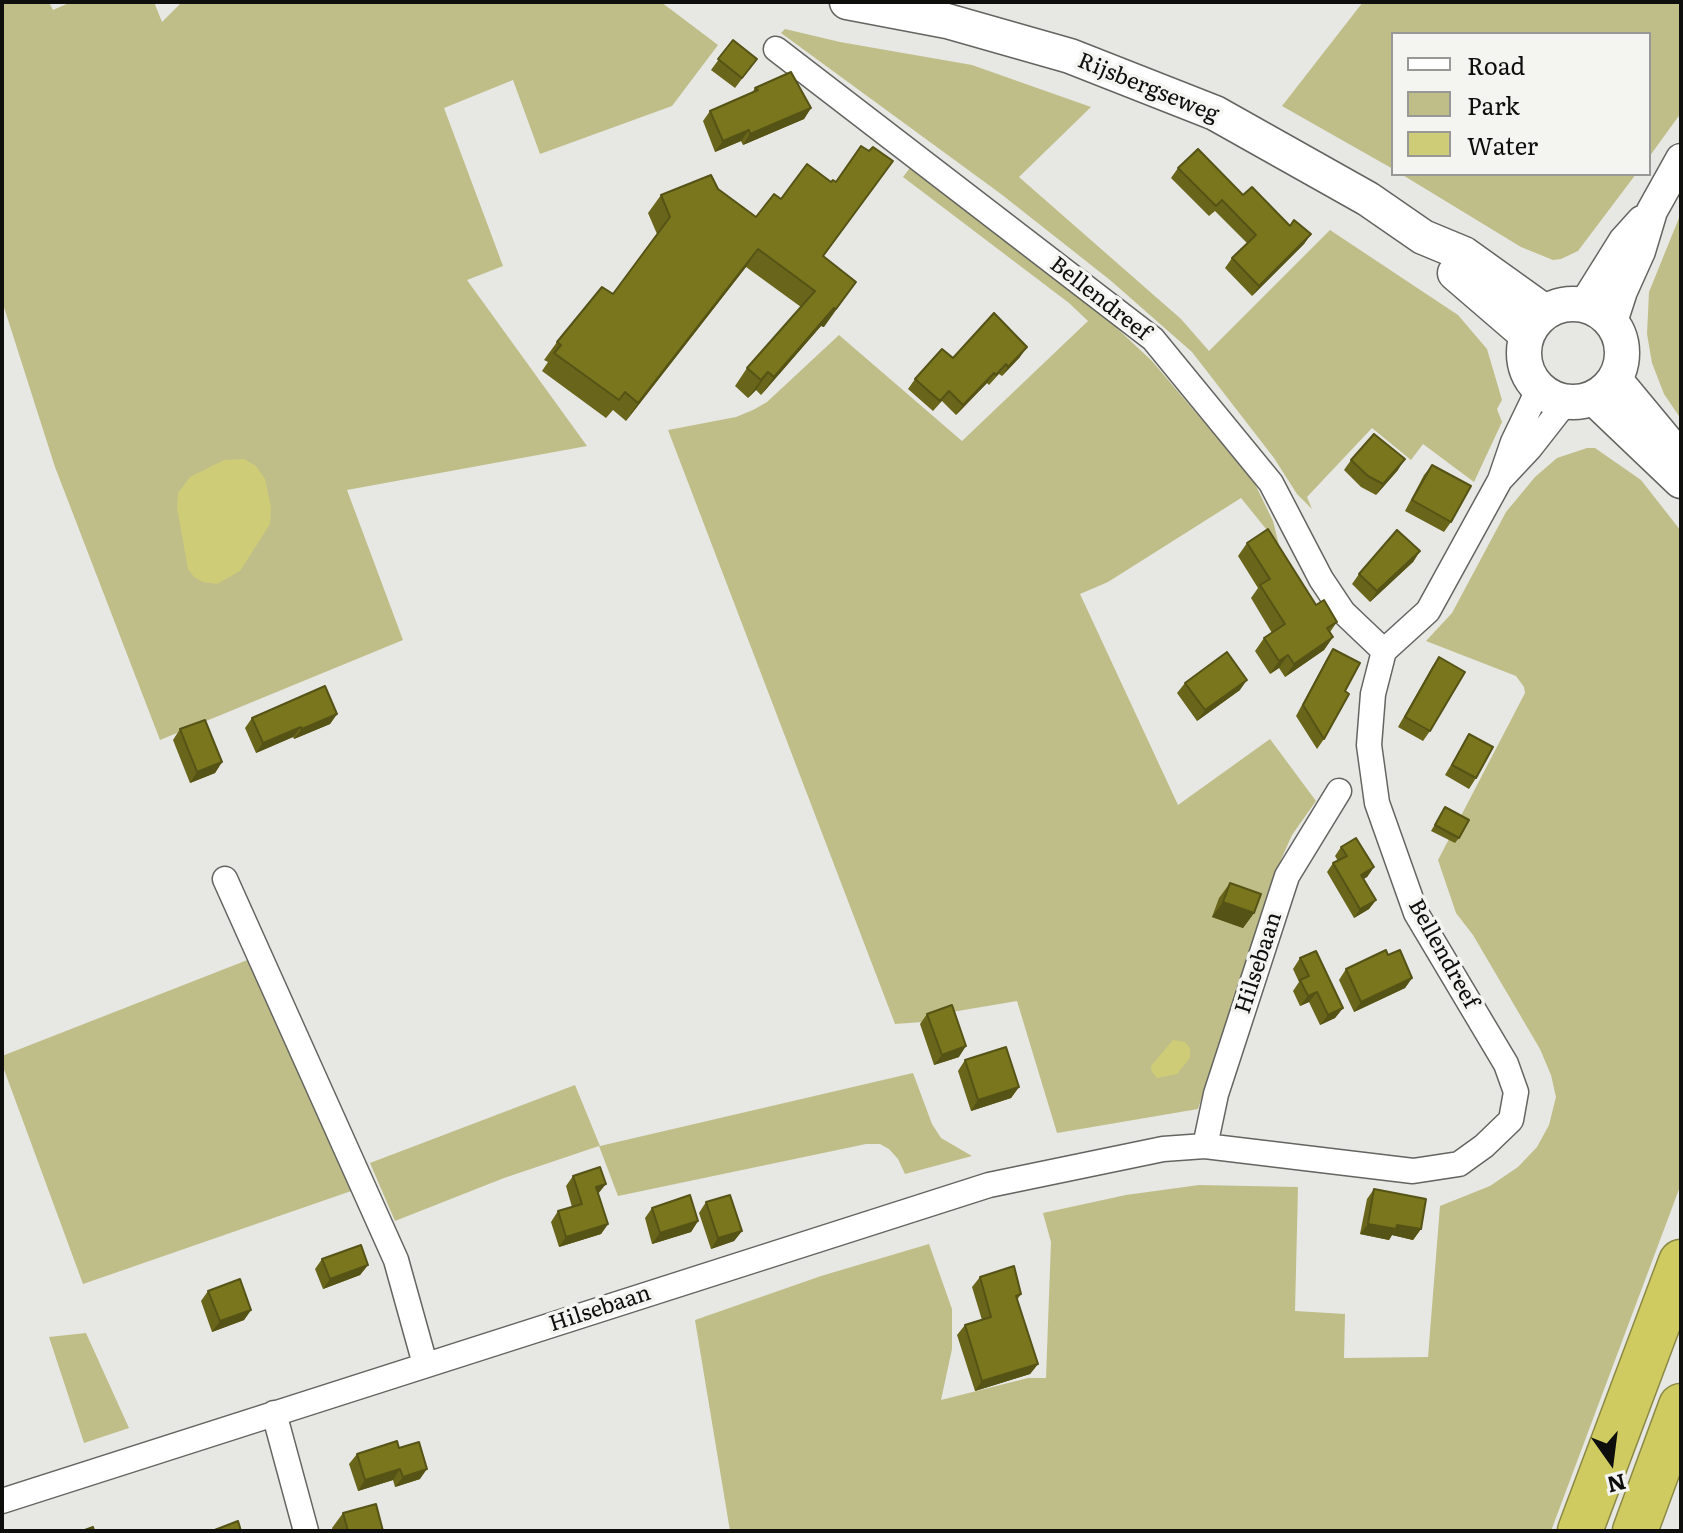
<!DOCTYPE html>
<style>
body{margin:0}
#map{position:relative;width:1683px;height:1533px;overflow:hidden;background:#e7e7e4;font-family:Literata,serif}
canvas{display:block}
.frame{position:absolute;inset:0;border:4px solid #0e0e0d;pointer-events:none}
.legend{position:absolute;left:1391px;top:32px;width:260px;height:144px;box-sizing:border-box;background:#f4f4f1;border:2px solid #989896;margin:0;padding:10px 14px;list-style:none;font-size:24px;color:#0e0e0d}
.legend li{display:flex;align-items:center;gap:16px;height:40px}
.legend b{width:40px;border:2px solid #989896}
.north{position:absolute;left:1571px;top:1421px;width:80px;height:80px;-webkit-text-stroke:6px #f4f4f1;paint-order:stroke;rotate:166deg;font-size:22px;font-weight:700;line-height:32px;text-align:center;color:#0e0e0d}
.north::after{content:'';display:block;margin:auto;width:28px;height:36px;background:#0e0e0d;clip-path:polygon(50% 0,100% 100%,50% 72%,0 100%)}
</style>
<div id="map">
<canvas width="1683" height="1533"></canvas>
<div class="frame"></div>
<ul class="legend">
<li><b style="height:10px;background:#fff"></b>Road</li>
<li><b style="height:22px;background:#bfbe88"></b>Park</li>
<li><b style="height:22px;background:#cfcc78"></b>Water</li>
</ul>
<div class="north">N</div>
</div>
<script>
const ctx = document.querySelector('canvas').getContext('2d');
ctx.lineJoin = 'round';
function paint(path, color) {
  ctx.fillStyle = color;
  ctx.fill(path, 'evenodd');
}
function shape(rows) {
  const path = new Path2D();
  for (const r of rows) {
    if (r.length === 3) {
      path.moveTo(r[0] + r[2], r[1]);
      path.arc(r[0], r[1], r[2], 0, 2 * Math.PI);
      continue;
    }
    path.moveTo(r[0], r[1]);
    for (let i = 2; i < r.length; i += 2) path.lineTo(r[i], r[i + 1]);
  }
  return path;
}
function strokePath(path, color, width, dash) {
  ctx.strokeStyle = color;
  ctx.lineWidth = width;
  ctx.lineCap = dash ? 'butt' : 'round';
  ctx.setLineDash(dash || []);
  ctx.stroke(path);
}
function label(font, color, halo, rows, align = 'center') {
  ctx.font = font + ' Literata,serif';
  ctx.lineWidth = 7;
  ctx.setLineDash([]);
  ctx.textBaseline = 'middle';
  ctx.strokeStyle = halo;
  ctx.fillStyle = color;
  for (const [text, x, y, turn = 0] of rows) {
    ctx.save();
    ctx.translate(x, y);
    ctx.rotate((+turn || 0) * Math.PI / 180);
    ctx.textAlign = isNaN(turn) ? turn : align;
    if (halo) ctx.strokeText(text, 0, 0);
    ctx.fillText(text, 0, 0);
    ctx.restore();
  }
}
paint(shape([
 [2,2,49,2,53,10,71,2,154,2,162,22,182,2,661,2,718,45,672,106,540,154,513,80,444,108,503,266,467,280,587,446,347,490,403,640,160,740,55,467,2,301],
 [1363,2,1681,2,1681,113,1649,157,1649,34,1393,34,1393,169,1282,106],
 [785,29,840,42,972,65,1091,107,1019,177,1181,319,1209,351,1330,230,1458,315,1487,349,1502,400,1497,409,1502,422,1474,482,1423,444,1411,460,1372,428,1307,497,1312,509,1297,494,1274,458,1192,352,1110,280,1001,194,781,33],
 [913,164,1060,275,1152,361,1253,480,1273,521,1279,545,1241,498,1108,582,1080,594,1178,805,1270,739,1316,801,1292,835,1272,880,1198,1109,1057,1133,1017,1001,946,1013,922,1022,895,1024,668,430,736,417,753,410,767,402,839,335,962,441,1088,321,1069,303,903,177],
 [1401,174,1636,174,1578,251,1561,259,1553,260,1521,247],
 [1681,213,1681,419,1664,394,1652,363,1647,334,1649,292],
 [1587,448,1595,448,1641,480,1681,531,1681,1184,1551,1531,730,1531,695,1320,821,1276,929,1244,952,1309,952,1349,941,1400,1028,1378,1046,1378,1051,1242,1043,1213,1126,1195,1199,1185,1298,1187,1295,1311,1345,1314,1344,1358,1428,1357,1440,1206,1490,1186,1518,1167,1537,1147,1549,1125,1556,1097,1551,1075,1540,1049,1473,935,1456,913,1438,860,1525,693,1524,687,1516,676,1426,641,1452,613,1506,512,1535,477,1557,458],
 [250,959,357,1189,83,1284,2,1064,2,1056],
 [913,1073,932,1124,941,1138,972,1156,905,1174,898,1159,889,1149,880,1144,866,1144,618,1196,599,1146,504,1178,395,1221,370,1163,575,1085,600,1146],
 [86,1333,129,1428,84,1443,49,1337]
]), '#bfbe88');
paint(shape([
 [244,459,256,466,265,479,271,507,270,524,240,571,217,584,203,582,194,577,188,569,177,508,178,493,190,477,224,460],
 [1173,1040,1185,1042,1190,1048,1190,1058,1177,1074,1157,1078,1152,1072,1151,1066]
]), '#cfcc78');
const minor = shape([
 [776,49,1153,339,1271,483,1321,579,1343,612,1384,651],
 [1539,388,1513,442,1500,480,1530,448,1566,402],
 [225,879,396,1260,425,1364],
 [1205,1146,1216,1094,1287,876,1339,791],
 [274,1413,306,1531],
 [2,1501,989,1185,1163,1149,1205,1146,1413,1171,1459,1164,1484,1146,1511,1120,1516,1092,1506,1064,1416,913,1377,803,1369,745,1373,694,1384,651,1428,611,1500,480]
]);
const tertiary = shape([
 [1584,305,1624,241,1642,221],
 [1612,322,1622,291,1640,251,1652,211,1681,159]
]);
const secondary = shape([
 [847,2,947,21,1070,56,1215,113,1368,199,1423,237,1464,254,1545,312],
 [1455,273,1527,335],
 [1573,353,49],
 [1615,380,1673,450],
 [1594,398,1681,481]
]);
const motorway = shape([
 [1580,1531,1681,1262],
 [1635,1531,1681,1406]
]);
strokePath(minor, '#646461', 27);
strokePath(tertiary, '#646461', 33);
strokePath(secondary, '#646461', 37);
strokePath(motorway, '#8b8944', 47);
strokePath(minor, '#fff', 24);
strokePath(tertiary, '#fff', 30);
strokePath(secondary, '#fff', 34);
strokePath(motorway, '#cfcb61', 44);
paint(shape([
 [733,40,757,59,735,88,711,70],
 [755,88,811,108,804,119,743,145,741,141,715,152,703,121,710,111,752,93],
 [869,151,893,161,823,257,824,327,821,326,761,395,756,390,748,398,735,386,747,368,801,307,746,267,626,421,613,410,606,418,542,371,548,362,544,360,557,342,613,294,657,234,648,213,661,195,718,189,756,217,781,199,836,182],
 [1178,168,1243,195,1290,226,1311,234,1304,244,1252,296,1225,268,1232,258,1247,243,1215,211,1209,216,1171,178],
 [1020,357,1002,376,999,374,989,385,987,383,956,415,942,401,933,411,908,389,915,379,953,358],
 [1351,460,1398,470,1376,495,1361,487,1344,470],
 [1432,465,1451,522,1444,532,1405,511,1424,475],
 [1247,543,1316,605,1337,622,1330,632,1333,637,1324,650,1285,677,1279,668,1270,674,1255,651,1264,638,1272,633,1251,598,1258,588,1238,556],
 [1420,551,1413,562,1370,602,1352,584,1359,574],
 [1333,649,1345,691,1324,739,1317,749,1296,716,1326,660],
 [1439,657,1430,731,1423,741,1398,727,1432,667],
 [1185,683,1240,690,1197,721,1177,693],
 [337,714,330,724,294,739,293,737,256,753,245,728,252,718],
 [180,729,222,762,215,773,190,783,173,740],
 [1469,734,1476,778,1469,789,1445,775],
 [1445,807,1459,838,1455,843,1431,831],
 [1341,847,1374,867,1367,877,1363,879,1376,900,1369,909,1354,918,1327,872,1333,863,1338,861,1335,856],
 [1230,883,1254,913,1243,928,1212,917,1219,898],
 [1388,955,1412,978,1405,988,1354,1012,1339,980,1346,969],
 [1300,958,1343,1008,1335,1018,1320,1025,1309,1002,1300,1006,1293,991,1299,982,1293,969],
 [927,1014,959,1057,934,1065,920,1024],
 [965,1060,1019,1087,1011,1098,971,1111,958,1071],
 [573,1176,598,1194,608,1224,601,1234,559,1247,551,1222,558,1211,572,1207,566,1186],
 [1374,1189,1421,1229,1413,1240,1392,1235,1389,1240,1360,1234,1367,1199],
 [706,1202,742,1231,734,1241,711,1249,699,1213],
 [652,1208,698,1221,691,1232,652,1244,645,1218],
 [322,1259,368,1265,360,1275,323,1289,315,1269],
 [980,1277,1021,1294,1017,1300,1038,1364,1030,1374,975,1391,957,1335,965,1325,982,1320,972,1287],
 [208,1291,251,1310,244,1320,212,1332,201,1301],
 [399,1448,420,1479,395,1487,393,1480,358,1491,349,1464,357,1454],
 [343,1513,383,1531,333,1531,332,1528]
]), '#69651a');
paint(shape([
 [811,108,804,119,743,145,750,134],
 [749,130,741,141,715,152,723,141],
 [1311,234,1304,244,1252,296,1259,286],
 [758,249,746,267,626,421,638,403],
 [856,282,824,327,821,326,761,395,774,377],
 [1027,347,1020,357,1002,376,1008,367],
 [768,372,756,390,748,398,761,380],
 [994,373,987,383,956,415,963,405],
 [1405,459,1398,470,1376,495,1383,484],
 [1420,551,1413,562,1370,602,1377,591],
 [1333,637,1324,650,1285,677,1294,664],
 [1288,655,1279,668,1270,674,1279,661],
 [1247,680,1240,690,1197,721,1205,710],
 [337,714,330,724,294,739,302,729],
 [301,727,293,737,256,753,263,743],
 [222,762,215,773,190,783,197,772],
 [1374,867,1367,877,1355,884,1361,875],
 [1376,900,1369,909,1354,918,1360,909],
 [1223,902,1254,913,1243,928,1212,917],
 [1412,978,1405,988,1354,1012,1361,1002],
 [1317,992,1309,1002,1300,1006,1308,996],
 [1343,1008,1335,1018,1320,1025,1328,1015],
 [966,1046,959,1057,934,1065,942,1055],
 [1019,1087,1011,1098,971,1111,978,1100],
 [606,1184,598,1194,596,1187],
 [698,1221,691,1232,652,1244,660,1233],
 [608,1224,601,1234,559,1247,566,1237],
 [1368,1224,1397,1225,1421,1229,1413,1240,1392,1235,1389,1240,1360,1234],
 [742,1231,734,1241,711,1249,718,1238],
 [368,1265,360,1275,323,1289,330,1279],
 [251,1310,244,1320,212,1332,220,1321],
 [1038,1364,1030,1374,975,1391,982,1381],
 [400,1469,393,1480,358,1491,365,1480],
 [427,1469,420,1479,395,1487,403,1477]
]), '#555315');
const building = shape([
 [733,40,757,59,742,78,718,59,733,40],
 [791,72,811,108,750,134,749,130,723,141,710,111,758,90,755,88,791,72],
 [861,146,869,151,873,147,893,161,823,256,856,282,836,309,834,308,774,377,768,372,761,380,747,368,815,291,758,249,638,403,625,392,619,400,554,353,561,345,557,342,602,287,613,294,670,217,661,195,711,175,718,189,756,217,774,194,781,199,807,164,831,182,833,180,836,182,861,146],
 [1198,149,1243,195,1252,187,1290,226,1294,220,1311,234,1259,286,1232,258,1256,235,1222,200,1216,206,1178,168,1198,149],
 [994,313,1027,347,1008,367,1006,364,996,375,994,373,963,405,949,391,940,401,915,379,942,349,953,358,994,313],
 [1374,434,1405,459,1383,484,1368,476,1351,460,1374,434],
 [1432,465,1471,486,1451,522,1412,500,1432,465],
 [1268,529,1316,605,1324,600,1337,622,1327,628,1333,637,1294,664,1288,655,1279,661,1264,638,1285,624,1260,585,1270,579,1247,543,1268,529],
 [1397,530,1420,551,1377,591,1359,574,1397,530],
 [1333,649,1360,663,1345,691,1349,694,1324,739,1303,705,1333,649],
 [1227,652,1247,680,1205,710,1185,683,1227,652],
 [1439,657,1465,672,1430,731,1405,717,1439,657],
 [325,686,337,714,302,729,301,727,263,743,252,718,325,686],
 [205,720,222,762,197,772,180,729,205,720],
 [1469,734,1493,747,1476,778,1452,765,1469,734],
 [1445,807,1469,820,1459,838,1435,825,1445,807],
 [1356,838,1374,867,1361,875,1376,900,1360,909,1333,863,1347,856,1341,847,1356,838],
 [1230,883,1261,894,1254,913,1223,902,1230,883],
 [1386,950,1388,955,1400,950,1412,978,1361,1002,1346,969,1386,950],
 [1316,951,1343,1008,1328,1015,1317,992,1308,996,1300,980,1309,976,1300,958,1316,951],
 [952,1005,966,1046,942,1055,927,1014,952,1005],
 [1006,1047,1019,1087,978,1100,965,1060,1006,1047],
 [600,1167,606,1184,596,1187,608,1224,566,1237,558,1211,582,1204,573,1176,600,1167],
 [1374,1189,1426,1199,1421,1229,1397,1225,1396,1229,1368,1224,1374,1189],
 [690,1195,698,1221,660,1233,652,1208,690,1195],
 [730,1195,742,1231,718,1238,706,1202,730,1195],
 [361,1245,368,1265,330,1279,322,1259,361,1245],
 [1014,1266,1021,1294,1016,1296,1038,1364,982,1381,965,1325,991,1317,980,1277,1014,1266],
 [240,1279,251,1310,220,1321,208,1291,240,1279],
 [397,1441,399,1448,419,1442,427,1469,403,1477,400,1469,365,1480,357,1454,397,1441],
 [376,1504,383,1531,348,1531,343,1513,376,1504],
 [238,1521,241,1531,212,1531,238,1521],
 [93,1527,94,1531,82,1531,93,1527]
]);
paint(building, '#7a761e');
strokePath(building, '#555315', 2);
label('22px', '#0e0e0d', '#f4f4f1', [
 ["Rijsbergseweg",1148,88,22],
 ["Bellendreef",1100,299,38],
 ["Bellendreef",1443,954,61],
 ["Hilsebaan",1259,963,-72],
 ["Hilsebaan",600,1309,-18]
]);
</script>
